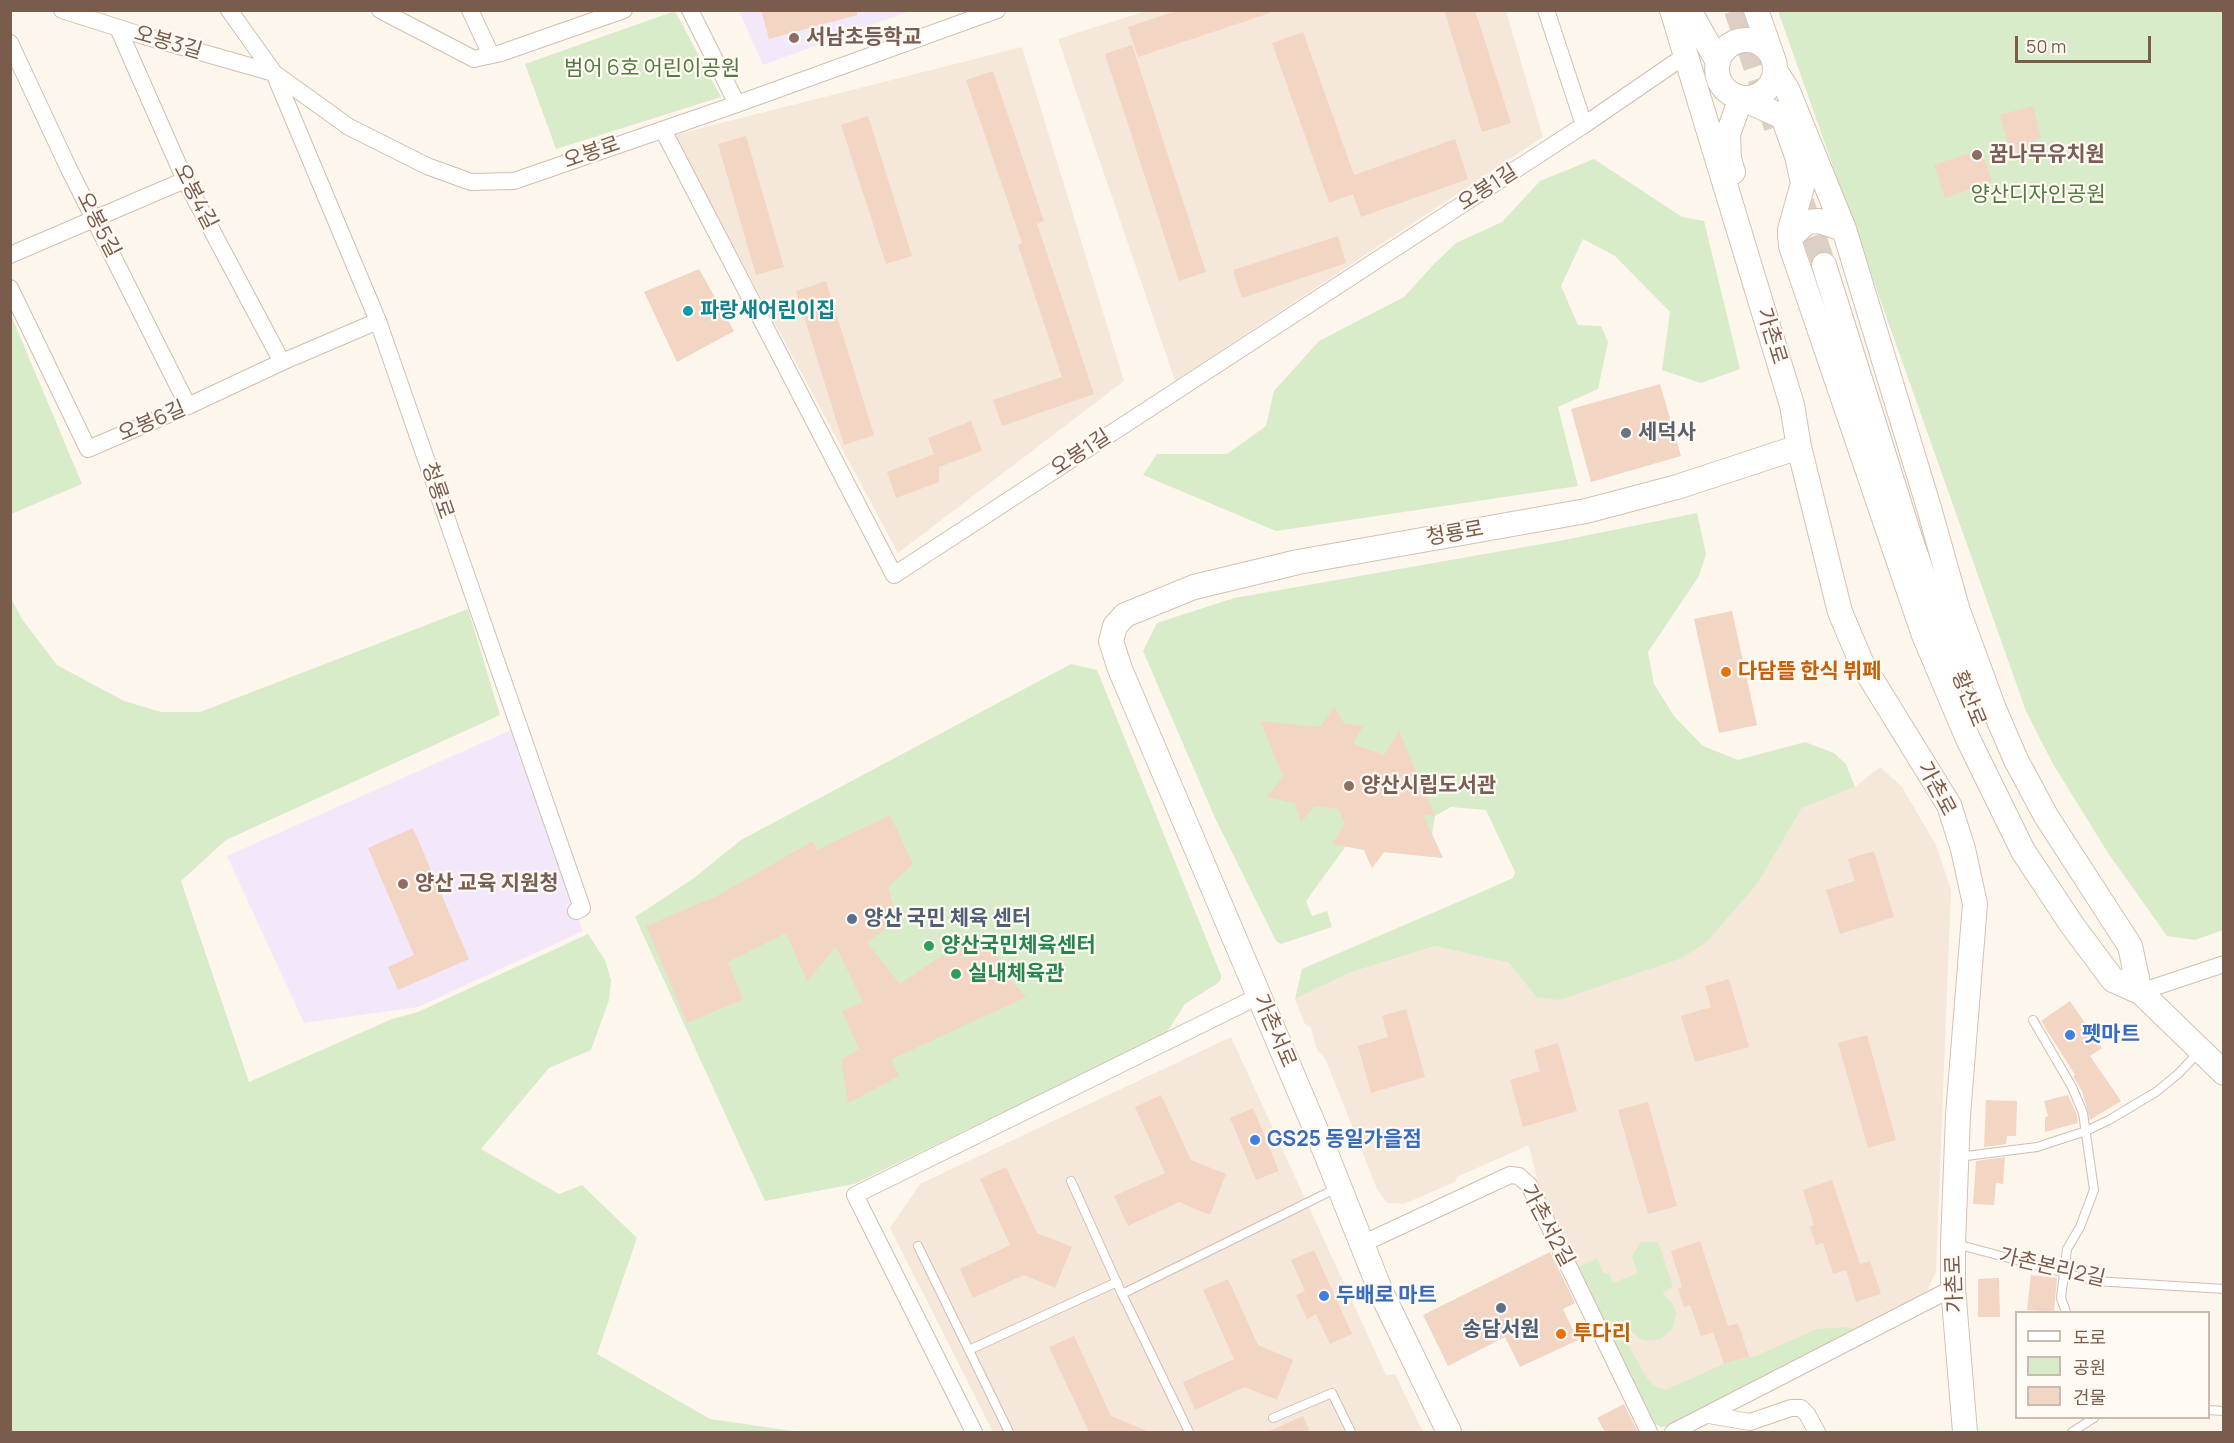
<!DOCTYPE html>
<meta charset="utf-8">
<style>
body{margin:0}
#map{position:relative;width:2234px;height:1443px;overflow:hidden;background:#fdf6ec;font-family:Manrope,"Noto Sans KR",sans-serif}
canvas{display:block}
.frame{position:absolute;inset:0;border:12px solid #7a5c4d;pointer-events:none}
.legend{position:absolute;left:2015px;top:1311px;width:195px;height:108px;box-sizing:border-box;background:#fffaf3;border:2px solid #cabbb1;margin:0;padding:8px 10px;list-style:none;font-size:18px;color:#7a5c4d}
.legend li{display:flex;align-items:center;gap:12px;height:30px}
.legend b{width:30px;border:2px solid #cabbb1}
.scale{position:absolute;left:2015px;top:36px;width:136px;height:27px;box-sizing:border-box;border:3px solid #7a5c4d;border-top:0;padding-left:8px;font-size:18px;line-height:21px;white-space:nowrap;color:#7a5c4d;-webkit-text-stroke:4px #fffaf3;paint-order:stroke}
</style>
<div id="map">
<canvas width="2234" height="1443"></canvas>
<div class="frame"></div>
<ul class="legend">
<li><b style="height:8px;background:#fff"></b>도로</li>
<li><b style="height:16px;background:#d8ecc9"></b>공원</li>
<li><b style="height:16px;background:#f3d5c3"></b>건물</li>
</ul>
<div class="scale">50 m</div>
</div>
<script>
const ctx = document.querySelector('canvas').getContext('2d');
ctx.lineJoin = 'round';
function paint(path, color) {
  ctx.fillStyle = color;
  ctx.fill(path, 'evenodd');
}
function shape(rows) {
  const path = new Path2D();
  for (const r of rows) {
    if (r.length === 3) {
      path.moveTo(r[0] + r[2], r[1]);
      path.arc(r[0], r[1], r[2], 0, 2 * Math.PI);
      continue;
    }
    path.moveTo(r[0], r[1]);
    for (let i = 2; i < r.length; i += 2) path.lineTo(r[i], r[i + 1]);
  }
  return path;
}
function strokePath(path, color, width, dash) {
  ctx.strokeStyle = color;
  ctx.lineWidth = width;
  ctx.lineCap = dash ? 'butt' : 'round';
  ctx.setLineDash(dash || []);
  ctx.stroke(path);
}
function label(font, color, halo, rows, align = 'center') {
  ctx.font = font + ' Manrope,"Noto Sans KR",sans-serif';
  ctx.lineWidth = 4.5;
  ctx.setLineDash([]);
  ctx.textBaseline = 'middle';
  ctx.strokeStyle = halo;
  ctx.fillStyle = color;
  for (const [text, x, y, turn = 0] of rows) {
    ctx.save();
    ctx.translate(x, y);
    ctx.rotate((+turn || 0) * Math.PI / 180);
    ctx.textAlign = isNaN(turn) ? turn : align;
    if (halo) ctx.strokeText(text, 0, 0);
    ctx.fillText(text, 0, 0);
    ctx.restore();
  }
}
paint(shape([
 [1146,11,1506,11,1543,137,1175,381,1058,39],
 [1022,47,1124,381,898,553,674,135],
 [1880,767,1902,787,1936,845,1951,890,1936,1272,1927,1291,1719,1401,1661,1427,1654,1423,1649,1415,1537,1180,1529,1145,1457,1177,1455,1182,1404,1204,1387,1203,1377,1189,1325,1058,1317,1050,1311,1028,1305,1024,1295,999,1349,973,1435,946,1509,963,1536,997,1708,941,1758,883,1802,808,1855,787],
 [1231,1037,1386,1375,1395,1374,1423,1432,993,1432,890,1228,920,1184]
]), '#f5e8da');
paint(shape([
 [739,11,910,11,763,65],
 [511,730,583,931,418,1007,304,1023,227,856]
]), '#f3e8fa');
paint(shape([
 [675,11,721,97,556,149,525,64],
 [1778,11,2223,11,2223,930,2195,940,2167,936,2108,853,2053,764,2026,711],
 [1594,159,1682,217,1704,221,1740,369,1701,383,1662,370,1670,312,1615,256,1583,239,1561,286,1578,325,1601,326,1608,342,1598,389,1558,407,1578,486,1276,531,1143,475,1157,454,1227,454,1266,426,1274,391,1319,341,1404,297,1434,264,1456,243,1502,222,1540,181],
 [11,315,82,484,11,514,10,514],
 [1697,513,1706,554,1699,576,1648,652,1654,684,1674,716,1703,746,1738,760,1805,742,1834,753,1846,764,1855,787,1802,808,1758,883,1708,941,1682,958,1559,1000,1536,997,1509,963,1435,946,1349,973,1295,999,1302,969,1479,893,1513,878,1515,872,1486,810,1451,807,1435,816,1432,834,1443,858,1384,852,1372,868,1364,850,1346,846,1306,901,1312,916,1327,911,1332,927,1281,944,1276,941,1216,820,1143,651,1157,623,1234,598,1559,541],
 [11,598,22,619,57,665,124,701,161,712,200,712,468,609,500,715,226,840,181,881,249,1082,392,1019,418,1012,588,934,605,960,611,980,609,1000,591,1050,549,1068,481,1149,559,1194,582,1185,637,1238,597,1354,710,1419,799,1432,11,1432],
 [1071,664,1097,670,1221,975,1221,979,1218,983,1185,1004,1165,1035,854,1184,765,1201,635,917,694,878,741,840],
 [1640,1242,1658,1242,1673,1287,1662,1293,1674,1305,1676,1312,1673,1328,1661,1339,1646,1341,1639,1338,1628,1328,1626,1341,1645,1375,1653,1385,1665,1390,1724,1364,1749,1356,1751,1358,1817,1329,1849,1327,1854,1330,1719,1401,1668,1426,1661,1427,1654,1423,1649,1415,1579,1267,1597,1258,1604,1274,1609,1273,1613,1283,1638,1273,1632,1257]
]), '#d8ecc9');
paint(shape([
 [761,10,857,10,857,15,769,39],
 [1179,10,1269,10,1270,13,1138,57,1128,27],
 [1444,10,1475,10,1511,123,1482,132],
 [1303,32,1354,175,1455,139,1468,179,1361,217,1353,194,1329,203,1272,43],
 [1132,45,1206,272,1179,281,1105,54],
 [993,71,1044,221,1037,224,1094,394,1002,426,993,400,1062,377,1018,245,1022,243,966,80],
 [2033,106,2041,138,2034,140,2038,153,2012,160,2000,115],
 [868,116,912,256,886,264,841,125],
 [746,136,784,267,756,275,718,144],
 [1981,149,1992,181,1945,198,1934,165],
 [1338,236,1346,263,1242,298,1233,270],
 [699,269,734,331,677,362,644,292],
 [826,281,874,435,844,445,796,291],
 [1660,384,1681,456,1591,482,1571,409],
 [971,421,982,451,939,467,939,482,896,498,887,472,934,454,928,438],
 [1732,611,1757,725,1719,733,1694,619],
 [1334,707,1344,723,1363,726,1353,744,1384,755,1399,731,1435,816,1423,815,1443,858,1384,852,1372,868,1364,850,1332,844,1345,824,1338,809,1315,806,1301,822,1295,803,1267,797,1283,776,1260,721,1320,727],
 [890,815,913,864,888,887,894,909,889,925,867,943,900,984,973,935,984,947,993,942,1006,975,1026,997,892,1059,899,1076,848,1103,841,1060,859,1049,842,1011,863,1002,836,947,807,981,786,933,728,962,743,999,687,1023,646,926,717,896,813,841,817,850],
 [413,828,469,959,398,990,388,967,414,955,368,848],
 [1874,851,1894,917,1840,934,1826,890,1855,881,1848,859],
 [1729,979,1749,1047,1695,1062,1681,1016,1711,1007,1705,986],
 [2070,1001,2102,1048,2090,1056,2121,1101,2090,1120,2082,1091,2073,1076,2075,1075,2041,1021],
 [1406,1009,1425,1077,1371,1093,1358,1046,1388,1037,1382,1016],
 [1867,1035,1896,1140,1868,1148,1838,1043],
 [1558,1043,1577,1111,1523,1127,1510,1080,1540,1071,1534,1050],
 [1161,1095,1191,1160,1226,1174,1210,1215,1179,1202,1128,1226,1114,1196,1165,1173,1135,1107],
 [2068,1095,2077,1115,2078,1123,2045,1132,2045,1118,2048,1116,2044,1101],
 [1986,1100,2017,1101,2016,1136,2007,1136,2006,1144,1984,1147],
 [1648,1102,1677,1206,1648,1214,1618,1110],
 [1253,1108,1279,1171,1256,1180,1230,1118],
 [2005,1157,2003,1184,1996,1183,1994,1205,1973,1204,1976,1161],
 [1006,1167,1037,1233,1072,1247,1055,1288,1024,1275,973,1298,960,1269,1010,1245,980,1179],
 [1832,1180,1860,1264,1870,1261,1881,1294,1856,1302,1846,1270,1833,1274,1823,1243,1816,1245,1810,1227,1814,1225,1803,1190],
 [1700,1241,1728,1326,1738,1323,1749,1356,1724,1364,1713,1332,1701,1336,1690,1305,1684,1307,1678,1289,1682,1287,1671,1251],
 [1314,1250,1352,1334,1330,1344,1316,1314,1307,1319,1296,1295,1305,1291,1291,1260],
 [1550,1252,1575,1303,1563,1309,1578,1340,1520,1367,1505,1337,1448,1366,1423,1315],
 [2031,1275,2057,1278,2054,1312,2027,1310],
 [1999,1278,2000,1317,1978,1317,1978,1279],
 [1228,1279,1258,1345,1293,1360,1277,1400,1245,1387,1195,1410,1183,1382,1234,1359,1203,1290],
 [1074,1336,1111,1416,1150,1432,1089,1432,1049,1347],
 [1624,1404,1638,1432,1605,1432,1597,1418],
 [1303,1416,1310,1432,1267,1432]
]), '#f3d5c3');
strokePath(shape([
 [1736,10,1776,127],
 [1802,202,1824,265]
]), '#dcd0c4', 24, [24, 12]);
const lane = shape([
 [2033,1020,2072,1087,2083,1113,2094,1190,2080,1227,2067,1249,2061,1298,2066,1312],
 [1958,1157,2037,1147,2086,1131,2109,1120,2156,1092,2178,1074,2198,1053],
 [1071,1181,1122,1294,1189,1432],
 [1956,1244,2095,1281,2224,1289],
 [918,1246,1009,1432],
 [1122,1294,1337,1188],
 [969,1350,1117,1282],
 [2208,1410,2224,1411],
 [1273,1418,1332,1393,1351,1432],
 [2072,1432,2094,1418]
]);
const street = shape([
 [62,10,144,36,274,73,378,321,582,908,576,911],
 [229,10,274,73,349,127,427,166,471,182,514,181,737,104,997,10],
 [380,10,474,59,501,53,624,10],
 [470,10,491,55],
 [690,10,737,104],
 [1546,10,1584,125],
 [118,28,185,180,282,362],
 [10,43,68,167,188,406],
 [663,130,894,575,1584,125,1686,55],
 [10,255,185,180],
 [10,288,88,449,188,406,282,362,378,321],
 [2140,992,2224,964],
 [1362,1244,1510,1175,1519,1176,1529,1185,1649,1432],
 [1709,1415,1750,1422,1791,1408,1801,1408,1807,1414,1817,1432],
 [974,1432,855,1195,1259,996],
 [1673,1432,1953,1288]
]);
const secondary = shape([
 [1672,10,1792,405,1799,447,1840,612,1862,664,1949,805,1963,849,1975,904,1958,1115,1953,1244,1953,1288,1965,1432],
 [1689,10,1718,62],
 [1756,10,1771,53],
 [1746,69,29],
 [1776,72,1787,89,1844,229,1929,508,1958,611,1994,709,2016,760,2046,816,2130,946,2140,992],
 [1733,172,1729,159,1728,134,1741,98,1783,117,1797,156,1803,183,1790,230,1791,246,1924,635,1968,739,2023,851,2072,925,2113,980,2140,992],
 [1790,237,1807,222,1819,221,1844,229],
 [1824,265,1912,544,1957,673],
 [2128,980,2224,1073],
 [1449,1432,1381,1292,1327,1156,1120,669,1111,641,1115,626,1125,615,1194,587,1298,562,1586,511,1677,487,1799,447]
]);
strokePath(lane, '#d1beb0', 10);
strokePath(street, '#d1beb0', 18);
strokePath(secondary, '#d6c0b0', 26);
strokePath(lane, '#fff', 8);
strokePath(street, '#fff', 16);
strokePath(secondary, '#fff', 24);
for (const [x, y, r, color] of [
 [794,38,6,"#8d6e63"],
 [1977,155,6,"#8d6e63"],
 [688,311,6,"#0f9aa8"],
 [1626,433,6,"#6b7280"],
 [1726,672,6,"#e8710a"],
 [1349,786,6,"#8d6e63"],
 [403,884,6,"#8d6e63"],
 [852,919,6,"#5c6f8a"],
 [929,946,6,"#2e9e5b"],
 [956,974,6,"#2e9e5b"],
 [2070,1035,6,"#3f7fe0"],
 [1255,1140,6,"#3f7fe0"],
 [1324,1296,6,"#3f7fe0"],
 [1501,1308,6,"#5c6f8a"],
 [1561,1334,6,"#e8710a"]
]) {
  const dot = new Path2D();
  dot.arc(x, y, r, 0, 2 * Math.PI);
  ctx.fillStyle = color;
  ctx.fill(dot);
  strokePath(dot, '#fffaf3', 2);
}
label('bold 21px', '#785e54', '#fffaf3', [
 ["서남초등학교",806,38],
 ["꿈나무유치원",1989,155],
 ["양산시립도서관",1361,786],
 ["양산 교육 지원청",415,884]
], 'left');
label('21px', '#7a5c4d', '#fffaf3', [
 ["오봉3길",168,43,16],
 ["오봉로",592,153,-19],
 ["오봉1길",1488,188,-33],
 ["오봉4길",195,197,63],
 ["오봉5길",98,225,63],
 ["가촌로",1771,336,73],
 ["오봉6길",152,422,-23],
 ["오봉1길",1081,453,-33],
 ["청룡로",437,491,71],
 ["청룡로",1455,534,-10],
 ["황산로",1968,699,68],
 ["가촌로",1936,789,62],
 ["가촌서로",1274,1031,67],
 ["가촌서2길",1547,1226,62],
 ["가촌본리2길",2052,1268,13],
 ["가촌로",1955,1284,-92]
]);
label('21px', '#537a41', '#fffaf3', [
 ["범어 6호 어린이공원",652,69],
 ["양산디자인공원",2038,195]
]);
label('bold 21px', '#0d838f', '#fffaf3', [
 ["파랑새어린이집",700,311]
], 'left');
label('bold 21px', '#5b616d', '#fffaf3', [
 ["세덕사",1638,433]
], 'left');
label('bold 21px', '#c56008', '#fffaf3', [
 ["다담뜰 한식 뷔페",1738,672],
 ["투다리",1573,1334]
], 'left');
label('bold 21px', '#4e5e75', '#fffaf3', [
 ["양산 국민 체육 센터",864,919],
 ["송담서원",1501,1330,"center"]
], 'left');
label('bold 21px', '#27864d', '#fffaf3', [
 ["양산국민체육센터",941,946],
 ["실내체육관",968,974]
], 'left');
label('bold 21px', '#366cbe', '#fffaf3', [
 ["펫마트",2082,1035],
 ["GS25 동일가을점",1267,1140],
 ["두배로 마트",1336,1296]
], 'left');
</script>
